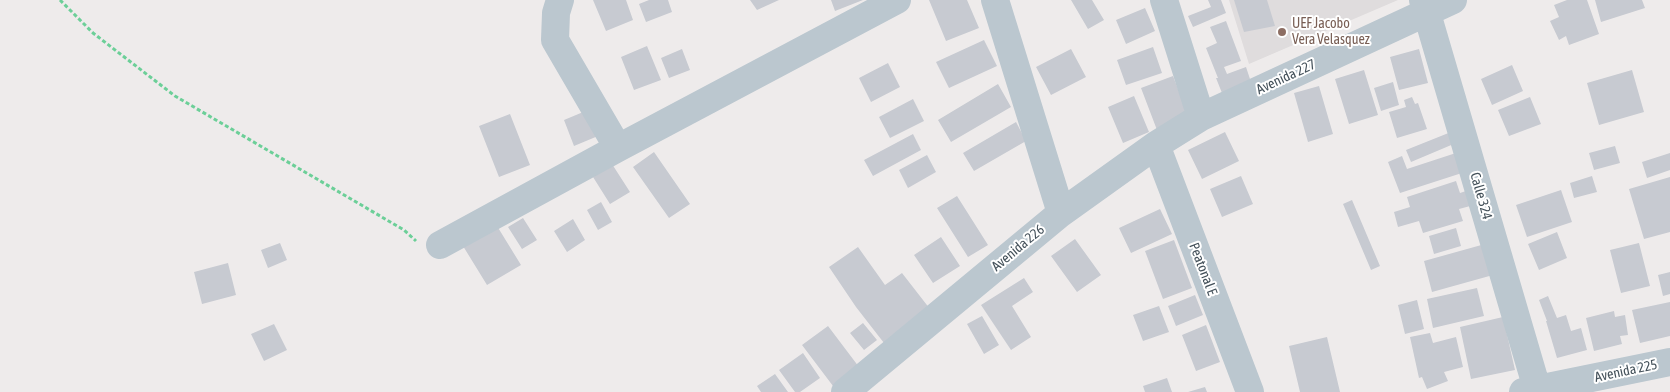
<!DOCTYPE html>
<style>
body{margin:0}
canvas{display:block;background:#eeebeb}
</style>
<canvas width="1670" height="392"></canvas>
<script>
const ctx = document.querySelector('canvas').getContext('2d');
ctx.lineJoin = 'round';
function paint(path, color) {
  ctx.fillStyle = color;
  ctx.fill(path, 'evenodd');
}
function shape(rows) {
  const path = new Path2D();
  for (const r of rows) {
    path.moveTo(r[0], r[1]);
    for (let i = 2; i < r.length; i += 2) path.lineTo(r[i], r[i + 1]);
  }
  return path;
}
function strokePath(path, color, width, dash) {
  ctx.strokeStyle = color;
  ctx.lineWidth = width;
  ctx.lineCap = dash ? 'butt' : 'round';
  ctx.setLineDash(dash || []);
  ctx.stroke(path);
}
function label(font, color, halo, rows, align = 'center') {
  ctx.font = font + ' "Asap Condensed",sans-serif';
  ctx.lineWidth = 4;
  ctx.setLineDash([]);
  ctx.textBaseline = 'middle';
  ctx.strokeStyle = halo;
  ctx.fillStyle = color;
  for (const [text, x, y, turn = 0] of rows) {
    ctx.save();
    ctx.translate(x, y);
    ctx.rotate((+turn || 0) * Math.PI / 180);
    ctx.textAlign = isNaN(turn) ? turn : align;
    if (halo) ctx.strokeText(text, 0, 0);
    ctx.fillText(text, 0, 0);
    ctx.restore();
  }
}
paint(shape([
 [1229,0,1398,0,1249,64]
]), '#dfdcdd');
paint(shape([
 [593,0,626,0,633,20,606,31],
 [649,0,668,0,672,12,646,22,639,4],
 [750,0,779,0,757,10],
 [831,0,863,0,835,11],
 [929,0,967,0,979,28,946,41],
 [1071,0,1092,0,1104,20,1088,29],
 [1208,0,1221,0,1226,13,1193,27,1188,16,1211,7],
 [1234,0,1267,0,1275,26,1244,32],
 [1567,0,1587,0,1599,34,1569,45,1566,36,1559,40,1550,21,1559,17,1554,5],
 [1595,0,1642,0,1645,8,1601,22],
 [1145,8,1155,31,1126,44,1116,20],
 [1226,21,1241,61,1224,67,1227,74,1246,67,1251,82,1222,93,1216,78,1218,78,1206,48,1217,43,1210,27],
 [984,40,997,66,949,88,936,62],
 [647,46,661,80,634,90,621,57],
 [1153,47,1162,73,1126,85,1117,60],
 [682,49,690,70,669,78,661,58],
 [1071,49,1086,77,1051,95,1036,67],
 [1419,49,1428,83,1399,90,1390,57],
 [888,63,900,87,871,102,859,78],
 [1512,65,1523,91,1492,105,1481,79],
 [1364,70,1378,115,1349,124,1335,79],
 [1632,70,1644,112,1599,125,1587,83],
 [1173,76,1189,118,1157,130,1141,88],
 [1393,82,1399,105,1381,111,1374,88],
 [998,84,1011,107,951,142,938,120],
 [1319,86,1333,134,1308,142,1294,93],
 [1134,96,1149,132,1123,143,1108,107],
 [1412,97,1415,104,1418,103,1427,129,1397,138,1389,112,1406,107,1404,100],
 [1530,97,1541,124,1509,136,1498,110],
 [913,99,924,121,890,138,879,117],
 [588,110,598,136,574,146,564,120],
 [510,114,530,165,499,177,479,126],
 [1016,122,1026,141,974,171,963,153],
 [1225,132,1239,161,1202,179,1188,150],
 [1451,132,1456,143,1411,162,1406,150],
 [913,134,921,150,873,176,864,160],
 [1615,146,1620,163,1594,170,1589,153],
 [654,152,690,204,669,218,633,167],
 [1459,152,1465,172,1400,193,1388,162,1402,156,1407,169],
 [1670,153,1670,170,1647,178,1642,162],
 [927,155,936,172,908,188,899,170],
 [612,164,630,192,610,204,593,177],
 [1241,176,1253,204,1222,217,1210,189],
 [1592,176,1597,192,1574,198,1570,183],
 [1670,177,1670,232,1644,239,1629,189],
 [1456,181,1460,193,1469,190,1474,205,1459,209,1463,221,1423,233,1419,221,1398,227,1394,212,1410,207,1407,197],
 [1561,190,1572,222,1527,237,1516,205],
 [957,196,988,245,968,257,937,208],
 [1352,200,1380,266,1371,270,1343,204],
 [601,202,612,222,598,230,587,210],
 [1160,209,1172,234,1131,253,1119,228],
 [523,218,537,240,522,249,508,227],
 [573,219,585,240,567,252,554,231],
 [497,226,521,265,487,285,463,246],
 [1456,228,1461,246,1434,254,1429,236],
 [1557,232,1567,258,1539,270,1528,244],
 [941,237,960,266,933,283,914,255],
 [1075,239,1101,275,1077,292,1051,256],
 [1174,240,1192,288,1163,299,1145,251],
 [280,243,287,260,268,268,261,250],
 [1639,243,1650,286,1621,293,1610,250],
 [1485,244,1493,275,1432,292,1424,261],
 [858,247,885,285,902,273,930,309,884,343,856,307,829,267],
 [228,263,236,295,202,304,194,272],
 [1670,272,1670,294,1663,296,1658,275],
 [1024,278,1033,292,1012,306,1031,337,1011,350,981,305],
 [1477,288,1484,316,1433,328,1427,299],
 [1195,295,1203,315,1176,326,1168,306],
 [1548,296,1557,318,1566,315,1571,331,1581,328,1587,350,1557,358,1546,321,1547,321,1539,300],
 [1417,300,1424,329,1405,334,1398,305],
 [1670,302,1670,336,1640,343,1632,310],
 [1159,306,1169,332,1143,341,1133,315],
 [1614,311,1615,317,1625,315,1628,335,1620,336,1622,344,1594,351,1586,318],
 [982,316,999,345,984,354,967,324],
 [1503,317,1515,370,1471,379,1460,327],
 [863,323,877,340,864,350,850,333],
 [274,324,287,350,264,361,251,334],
 [1206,325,1220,362,1196,371,1182,335],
 [828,326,859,367,833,386,802,345],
 [1430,333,1433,343,1456,337,1463,367,1444,372,1448,381,1427,389,1422,377,1419,378,1410,337],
 [1327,337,1340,392,1300,392,1289,346],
 [803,353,820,378,800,392,795,392,779,370],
 [775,374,788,392,761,392,757,386],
 [1167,378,1172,392,1145,392,1143,386],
 [1205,387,1207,392,1188,392]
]), '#c7cad1');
strokePath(shape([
 [60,0,93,33,175,96,404,230,416,241]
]), '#6ccf98', 3, [4, 2.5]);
strokePath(shape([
 [560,0,556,13,555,40,618,148],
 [995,0,1061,213],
 [1164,0,1201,117],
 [1423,0,1538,392],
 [1156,145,1250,392],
 [440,245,618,148,897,0],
 [845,392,1061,213,1156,145,1201,117,1453,0],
 [1523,392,1670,362]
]), '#bbc7cf', 28);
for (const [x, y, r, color] of [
 [1282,32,5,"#8d6e63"]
]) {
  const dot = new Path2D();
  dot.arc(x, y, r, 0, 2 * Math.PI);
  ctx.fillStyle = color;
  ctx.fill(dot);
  strokePath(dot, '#fff', 2);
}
label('14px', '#785e54', '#fff', [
 ["UEF Jacobo",1292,24],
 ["Vera Velasquez",1292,40]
], 'left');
label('14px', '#435059', '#fff', [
 ["Avenida 227",1286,77,-25],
 ["Calle 324",1481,196,74],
 ["Avenida 226",1018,248,-40],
 ["Peatonal E",1203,269,69],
 ["Avenida 225",1626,371,-12]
]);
</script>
